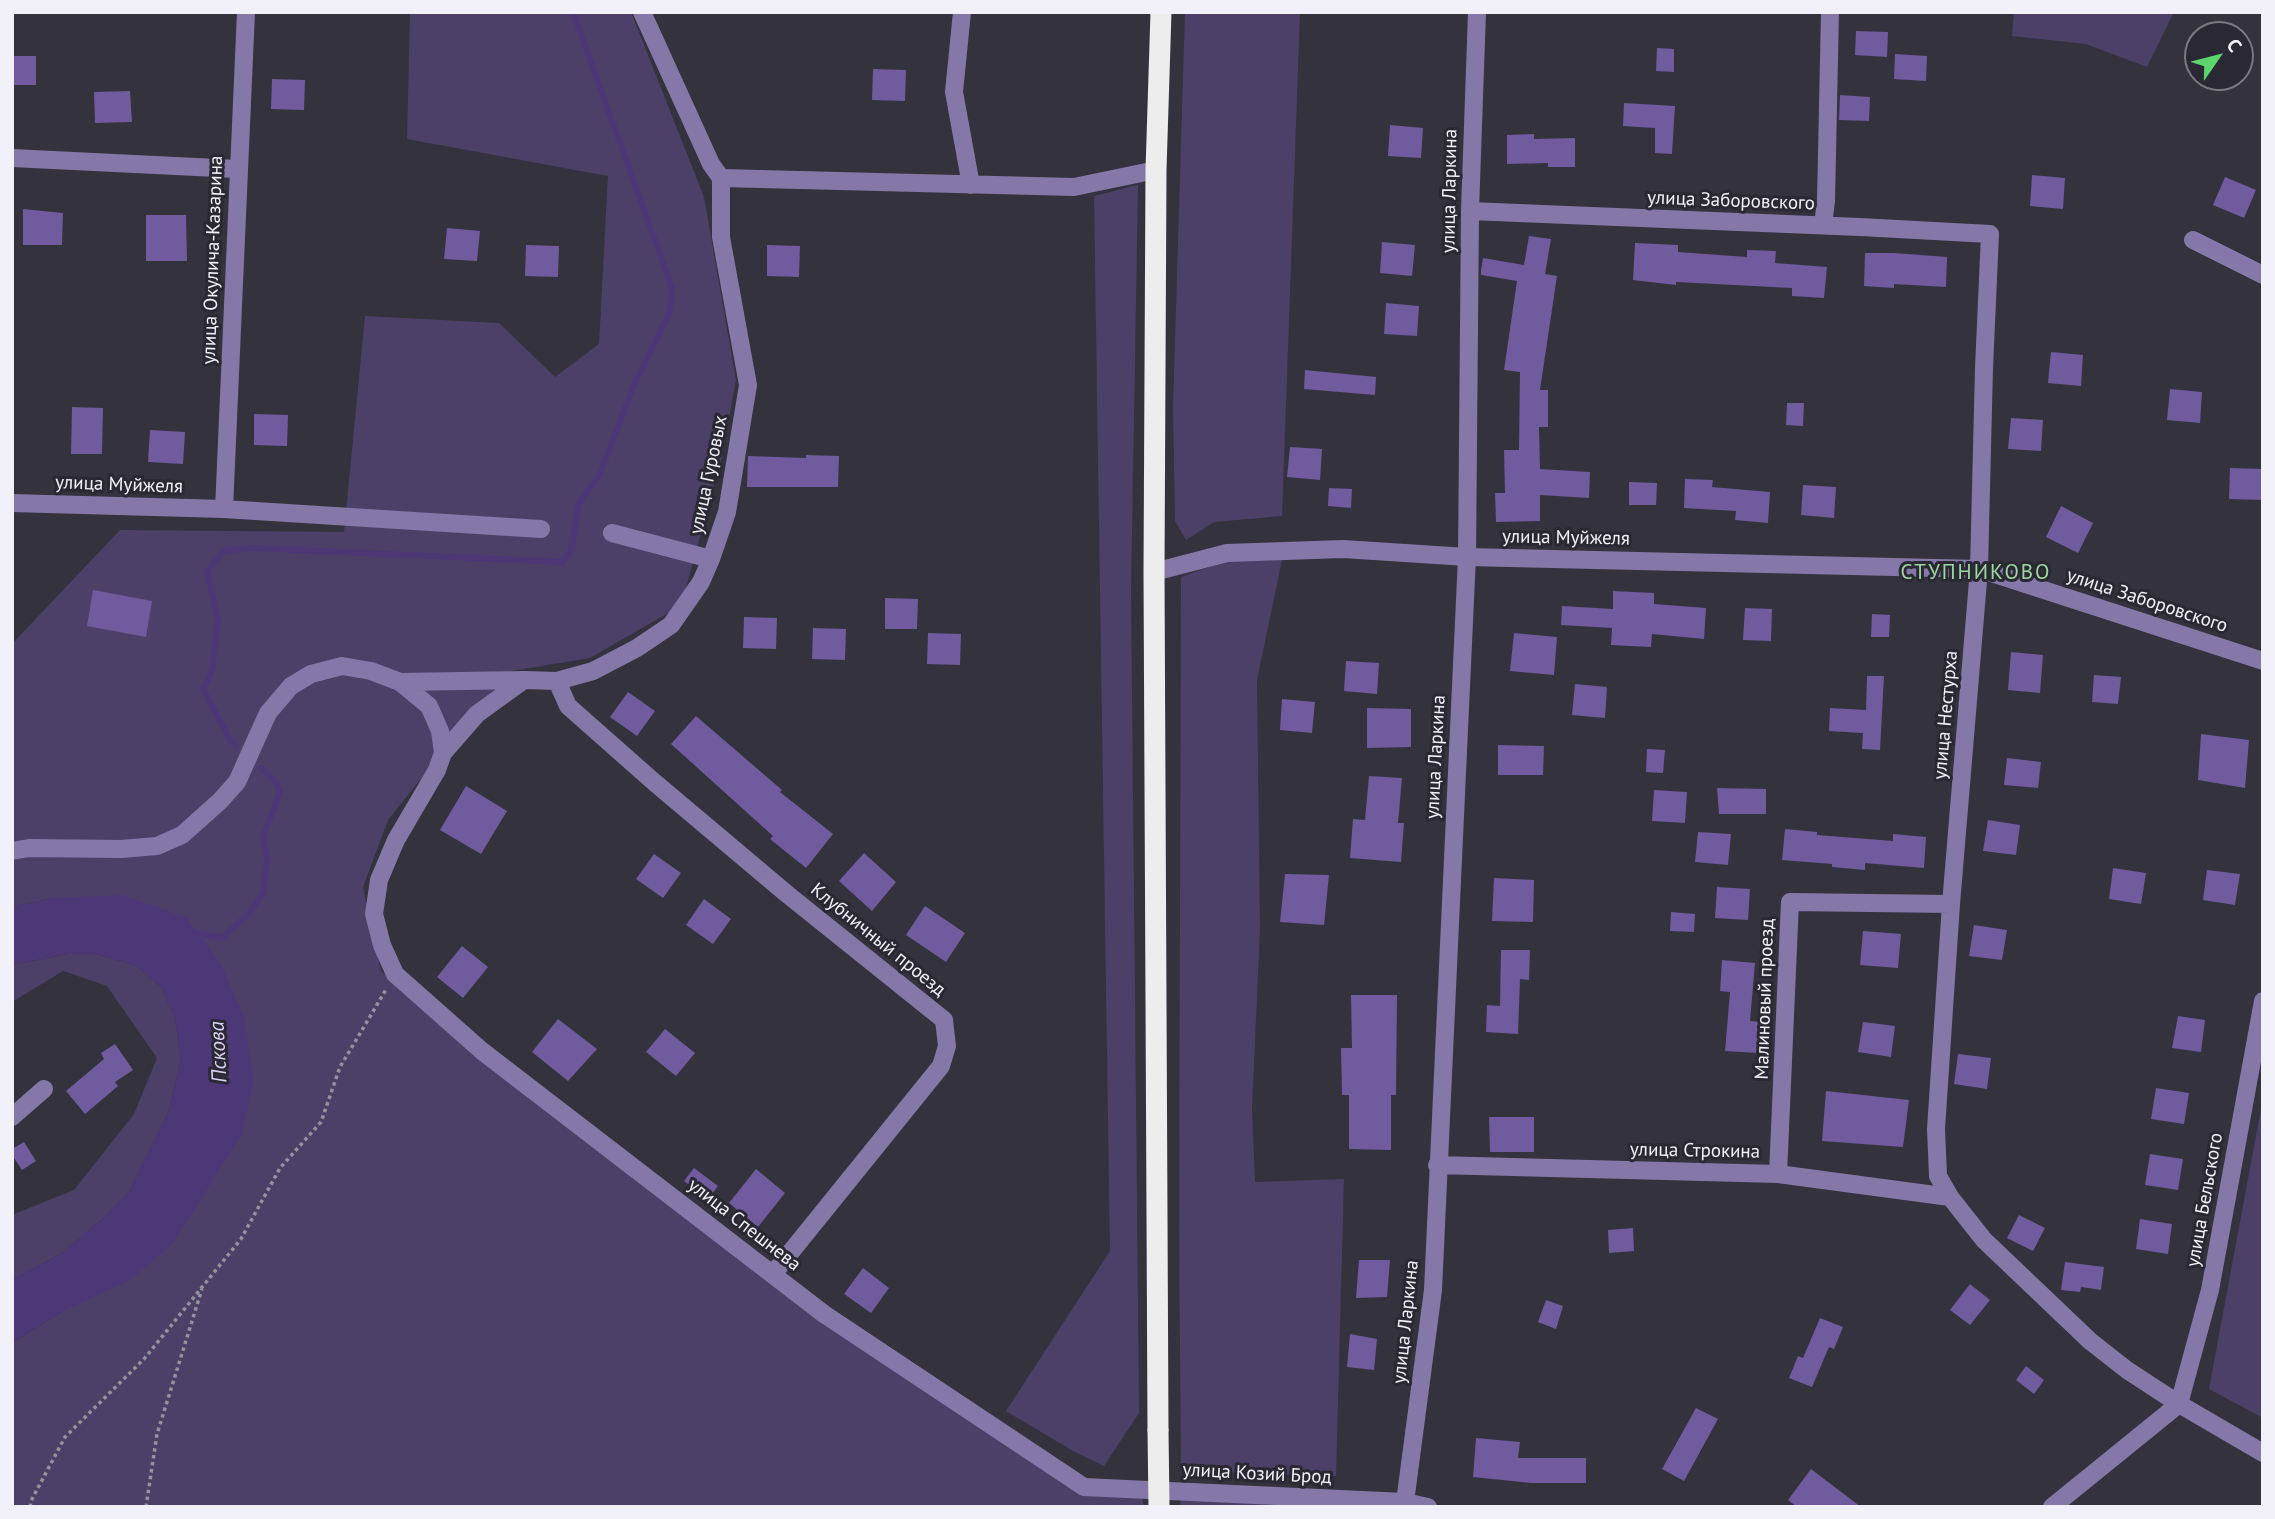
<!DOCTYPE html>
<meta charset="utf-8">
<style>
body{margin:0}
#map{position:relative;width:2275px;height:1519px;overflow:hidden;background:#34323d;font-family:"PT Sans",sans-serif}
canvas{display:block}
.frame{position:absolute;inset:0;border:14px solid #f2f0f8;pointer-events:none}
.north{position:absolute;left:2184px;top:21px;width:70px;height:70px;box-sizing:border-box;background:#2a2832;border:2px solid #7a7881;border-radius:50%;rotate:55deg;font-size:19px;font-weight:700;line-height:28px;text-align:center;color:#f2f0f8}
.north::after{content:'';display:block;margin:auto;width:24px;height:32px;background:#5cd56d;clip-path:polygon(50% 0,100% 100%,50% 72%,0 100%)}
</style>
<div id="map">
<canvas width="2275" height="1519"></canvas>
<div class="frame"></div>
<div class="north">С</div>
</div>
<script>
const ctx = document.querySelector('canvas').getContext('2d');
ctx.lineJoin = 'round';
function paint(path, color) {
  ctx.fillStyle = color;
  ctx.fill(path, 'evenodd');
}
function shape(rows) {
  const path = new Path2D();
  for (const r of rows) {
    path.moveTo(r[0], r[1]);
    for (let i = 2; i < r.length; i += 2) path.lineTo(r[i], r[i + 1]);
  }
  return path;
}
function strokePath(path, color, width, dash) {
  ctx.strokeStyle = color;
  ctx.lineWidth = width;
  ctx.lineCap = dash ? 'butt' : 'round';
  ctx.setLineDash(dash || []);
  ctx.stroke(path);
}
function label(font, color, halo, rows, align = 'center') {
  ctx.font = font + ' "PT Sans",sans-serif';
  ctx.lineWidth = 6;
  ctx.setLineDash([]);
  ctx.textBaseline = 'middle';
  ctx.strokeStyle = halo;
  ctx.fillStyle = color;
  for (const [text, x, y, turn = 0] of rows) {
    ctx.save();
    ctx.translate(x, y);
    ctx.rotate((+turn || 0) * Math.PI / 180);
    ctx.textAlign = isNaN(turn) ? turn : align;
    if (halo) ctx.strokeText(text, 0, 0);
    ctx.fillText(text, 0, 0);
    ctx.restore();
  }
}
paint(shape([
 [410,12,631,12,704,197,736,380,721,460,686,588,670,612,590,658,511,671,507,687,458,732,388,820,363,887,381,971,481,1061,775,1278,1089,1480,1141,1490,1144,1507,12,1507,12,1343,65,1310,244,1017,53,898,12,907,12,644,120,530,344,532,365,316,499,323,555,377,599,344,608,176,407,139],
 [1185,12,1300,12,1282,516,1214,522,1186,540,1175,521,1173,407],
 [2014,12,2174,12,2147,67,2086,44,2012,36],
 [1138,185,1131,590,1139,1413,1104,1466,1073,1451,1006,1411,1110,1251,1094,196],
 [1282,560,1257,680,1260,929,1252,1108,1255,1182,1344,1179,1336,1476,1181,1471,1179,1232,1181,577,1226,561],
 [68,954,95,954,135,965,161,987,175,1018,181,1060,168,1113,129,1192,101,1220,62,1253,12,1280,12,1215,74,1190,134,1114,157,1058,107,986,63,971,12,1002,12,965],
 [2263,1098,2263,1418,2209,1389],
 [1181,1492,1383,1507,1180,1507]
]), '#4c4069');
paint(shape([
 [122,895,187,918,221,964,244,1017,254,1081,241,1136,173,1243,131,1280,65,1310,12,1343,12,1280,62,1253,101,1220,129,1192,168,1113,181,1060,175,1018,161,987,135,965,95,954,67,954,12,965,12,907,53,898]
]), '#4d3877');
strokePath(shape([
 [236,746,230,740,203,689,212,671,218,620,207,571,224,551,253,548,563,562,571,550,579,503,599,476,634,385,670,312,672,288,573,12],
 [191,932,222,938,249,913,263,893,267,860,263,837,280,792,276,782,261,768]
]), '#4d3877', 6);
paint(shape([
 [1856,31,1888,32,1887,57,1855,55],
 [1657,48,1674,49,1674,72,1656,71],
 [1895,54,1927,56,1926,81,1894,79],
 [12,56,36,56,36,85,12,85],
 [873,69,906,70,905,101,872,100],
 [272,79,305,80,304,110,271,109],
 [130,91,132,122,95,123,94,92],
 [1840,95,1870,97,1869,121,1839,120],
 [1624,103,1675,106,1672,154,1655,153,1655,128,1623,126],
 [1390,125,1423,128,1421,158,1388,156],
 [1534,134,1534,139,1575,138,1575,167,1548,167,1548,163,1507,164,1507,135],
 [2032,175,2065,178,2063,209,2030,206],
 [2225,177,2256,190,2244,218,2213,205],
 [23,209,63,213,62,245,23,245],
 [146,215,186,215,187,261,146,261],
 [447,228,480,231,477,261,444,259],
 [1529,236,1551,239,1545,274,1557,276,1540,390,1548,390,1548,427,1539,427,1540,469,1590,472,1589,498,1540,495,1540,521,1496,522,1495,493,1505,493,1504,450,1519,450,1520,372,1504,370,1517,281,1481,275,1481,270,1483,258,1524,265],
 [1382,242,1415,245,1412,276,1380,273],
 [1635,243,1678,245,1678,252,1747,257,1747,250,1776,251,1775,263,1827,267,1824,298,1792,296,1792,288,1676,282,1676,285,1633,280],
 [526,245,559,246,558,277,525,276],
 [767,245,800,246,799,277,767,276],
 [1865,253,1894,253,1947,257,1946,287,1894,284,1894,288,1864,286],
 [1386,303,1419,306,1417,336,1384,334],
 [2051,352,2083,355,2081,386,2048,383],
 [1305,370,1376,377,1375,395,1304,389],
 [2170,389,2202,392,2200,423,2167,420],
 [1787,403,1804,403,1803,426,1786,425],
 [72,407,103,408,102,454,71,454],
 [254,414,288,415,287,446,254,445],
 [2011,418,2043,420,2041,451,2008,449],
 [150,430,185,432,183,464,148,462],
 [1290,447,1322,449,1320,480,1287,477],
 [806,455,839,456,838,487,747,487,748,456,806,458],
 [2230,468,2263,469,2262,500,2229,499],
 [1685,479,1713,480,1712,487,1770,492,1768,523,1735,520,1736,511,1684,508],
 [1629,482,1657,483,1656,505,1629,505],
 [1803,485,1836,487,1834,518,1801,515],
 [1329,488,1352,489,1351,508,1328,506],
 [2061,506,2093,523,2078,553,2046,537],
 [93,590,152,601,146,637,87,626],
 [1613,591,1654,593,1654,604,1706,608,1704,639,1652,634,1651,647,1611,645,1612,628,1561,625,1562,606,1613,609],
 [885,598,918,599,917,629,885,629],
 [1745,608,1772,609,1771,641,1743,640],
 [1872,614,1890,615,1889,637,1871,637],
 [744,617,777,618,776,649,743,648],
 [813,628,846,629,845,660,812,659],
 [928,633,961,634,960,665,927,664],
 [1514,633,1557,637,1554,675,1510,671],
 [2011,652,2043,655,2040,693,2008,690],
 [1346,661,1379,663,1377,694,1344,691],
 [2094,675,2121,677,2118,704,2092,702],
 [1867,676,1884,676,1880,750,1862,749,1863,733,1829,731,1830,708,1866,710],
 [1575,684,1607,687,1605,718,1572,715],
 [628,692,655,711,637,736,610,717],
 [1282,699,1315,702,1312,733,1280,730],
 [1367,708,1411,709,1411,747,1367,748],
 [696,716,782,790,780,792,833,834,806,868,770,839,773,836,671,744],
 [2201,734,2249,740,2245,788,2198,780],
 [1498,745,1544,746,1543,775,1498,775],
 [1647,749,1665,750,1663,773,1646,772],
 [2007,758,2041,762,2038,788,2004,785],
 [1369,776,1402,778,1398,823,1404,823,1401,862,1350,858,1353,819,1365,820],
 [466,786,507,811,481,854,440,830],
 [1717,788,1766,789,1766,814,1719,814],
 [1654,790,1687,792,1685,823,1652,821],
 [1988,820,2020,825,2016,855,1983,851],
 [1785,829,1817,832,1817,835,1893,841,1893,834,1926,837,1924,868,1865,863,1865,870,1832,867,1832,864,1782,860],
 [1698,832,1731,834,1728,865,1695,862],
 [864,853,896,882,872,911,839,881],
 [654,854,681,873,663,898,636,879],
 [2113,868,2146,873,2141,904,2109,899],
 [2207,870,2240,874,2235,905,2203,900],
 [1285,874,1329,875,1324,925,1280,922],
 [1494,878,1534,880,1533,922,1492,921],
 [1717,887,1750,889,1748,920,1715,918],
 [704,899,731,919,713,944,686,925],
 [925,906,965,933,946,962,906,935],
 [1671,912,1695,914,1694,932,1670,931],
 [1974,925,2007,930,2002,960,1969,956],
 [1863,931,1901,934,1898,968,1860,965],
 [462,946,488,967,463,998,437,977],
 [1501,950,1530,950,1529,980,1520,979,1518,1034,1486,1032,1487,1005,1500,1006],
 [1722,960,1755,963,1750,1021,1761,1022,1758,1053,1725,1051,1730,992,1720,991],
 [1351,995,1397,995,1396,1095,1391,1095,1391,1150,1349,1149,1349,1095,1342,1095,1341,1048,1352,1048],
 [2178,1016,2205,1020,2201,1052,2172,1048],
 [558,1019,597,1049,568,1081,532,1052],
 [1863,1022,1895,1026,1891,1057,1858,1052],
 [665,1029,695,1053,676,1076,646,1052],
 [115,1044,133,1070,115,1082,118,1086,85,1114,66,1091,104,1059,101,1053],
 [1958,1054,1991,1058,1987,1089,1954,1084],
 [2156,1088,2189,1093,2184,1124,2151,1119],
 [1826,1091,1909,1100,1903,1147,1822,1141],
 [1489,1117,1534,1117,1534,1152,1490,1152],
 [24,1142,36,1161,22,1170,12,1155,12,1149],
 [2150,1154,2183,1159,2178,1190,2145,1185],
 [694,1168,718,1186,708,1199,684,1181],
 [756,1169,785,1193,758,1227,729,1203],
 [2019,1215,2045,1228,2033,1251,2007,1238],
 [2140,1219,2172,1224,2168,1254,2136,1249],
 [1633,1228,1634,1251,1609,1253,1608,1230],
 [1359,1260,1390,1260,1387,1297,1356,1298],
 [2065,1262,2104,1267,2101,1290,2081,1287,2080,1292,2061,1290],
 [863,1268,889,1288,871,1313,844,1294],
 [1970,1284,1990,1300,1970,1325,1950,1310],
 [1546,1300,1563,1306,1556,1329,1538,1322],
 [1820,1318,1843,1327,1834,1349,1829,1347,1812,1387,1789,1378,1798,1356,1803,1358],
 [1350,1334,1377,1339,1374,1370,1347,1367],
 [2026,1366,2044,1380,2034,1394,2016,1380],
 [1696,1408,1718,1419,1684,1481,1662,1469],
 [1476,1438,1520,1442,1518,1458,1586,1458,1586,1483,1531,1483,1473,1477],
 [1811,1469,1861,1507,1797,1507,1788,1500]
]), '#6f5b9d');
strokePath(shape([
 [30,1507,31,1501,65,1437,144,1359,241,1239,280,1168,321,1122,340,1067,387,988],
 [146,1507,157,1434,202,1289]
]), '#94929c', 3.5, [3.5, 3.5]);
strokePath(shape([
 [642,12,711,164,721,178],
 [962,12,954,92,971,185],
 [12,158,237,169],
 [721,178,1074,187,1156,170],
 [1470,211,1860,227,1990,234,1984,368,1979,569,1951,904,1936,1129,1938,1176,1950,1197,1984,1240,2090,1341,2127,1370,2179,1404,2263,1453],
 [1823,225,1826,201,1830,12],
 [2193,240,2263,275],
 [12,503,224,509,541,529],
 [224,509,246,12],
 [612,533,711,559],
 [1154,572,1227,553,1343,549,1467,557,1979,569,2263,661],
 [557,681,568,706,654,782,787,894,944,1020,947,1046,941,1066,773,1274],
 [400,682,524,680],
 [443,753,477,714,524,680,557,681,593,671,637,648,671,625,701,582,711,559,727,512,748,385,721,237,721,178],
 [12,851,29,848,121,849,157,846,182,835,220,801,237,782,268,713,291,686,311,674,342,666,371,671,400,682,429,706,440,731,443,753,437,770,396,840,379,880,374,914,382,945,395,974,482,1051,824,1314,1084,1487,1405,1502,1428,1507],
 [12,1117,44,1089],
 [1437,1165,1778,1174,1950,1197],
 [1778,1174,1790,902,1951,904],
 [2179,1404,2210,1290,2263,1001],
 [1405,1502,1433,1290,1467,557,1470,211,1477,12],
 [2052,1507,2179,1404]
]), '#8578a8', 18);
strokePath(shape([
 [1158,1430,1154,572,1156,170,1161,12]
]), '#ededed', 21);
strokePath(shape([
 [1158,1430,1159,1507]
]), '#ededed', 21);
label('19px', '#f2f0f8', '#2a2832', [
 ["улица Ларкина",1450,191,-89],
 ["улица Заборовского",1731,201,2],
 ["улица Окулича-Казарина",213,260,-88],
 ["улица Гуровых",709,475,-78],
 ["улица Муйжеля",119,485,2],
 ["улица Муйжеля",1566,538,1],
 ["улица Заборовского",2147,601,18],
 ["улица Нестурха",1946,715,-85],
 ["улица Ларкина",1436,757,-87],
 ["Клубничный проезд",878,940,39],
 ["Малиновый проезд",1765,999,-88],
 ["улица Строкина",1695,1151,1],
 ["улица Бельского",2205,1200,-80],
 ["улица Спешнева",744,1225,38],
 ["улица Ларкина",1406,1322,-84],
 ["улица Козий Брод",1257,1474,3]
]);
ctx.letterSpacing = '2px';
label('21px', '#9bd8a0', '#2a2832', [
 ["СТУПНИКОВО",1976,573]
]);
ctx.letterSpacing = '0px';
label('italic 21px', '#dad1f7', '#2a2832', [
 ["Пскова",219,1052,-93]
]);
</script>
